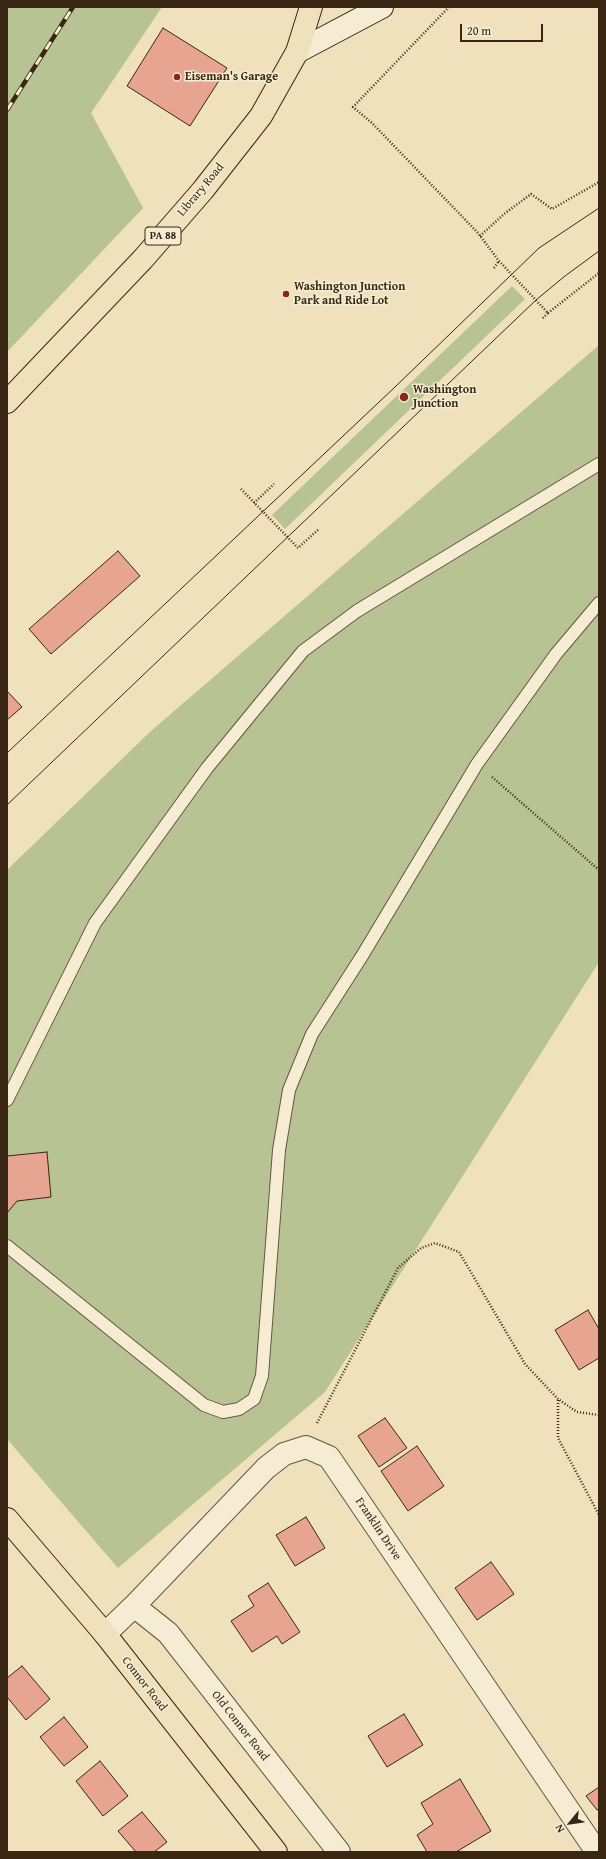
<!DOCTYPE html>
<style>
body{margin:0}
#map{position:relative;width:606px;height:1859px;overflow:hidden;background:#efe1bb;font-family:"Gentium Book Plus",serif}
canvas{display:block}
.frame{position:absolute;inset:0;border:8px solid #392713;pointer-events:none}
.north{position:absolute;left:550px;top:1803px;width:40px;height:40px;-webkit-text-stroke:3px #f5ecd3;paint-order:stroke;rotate:241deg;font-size:11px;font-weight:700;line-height:16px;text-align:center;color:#392713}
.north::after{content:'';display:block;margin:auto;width:14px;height:18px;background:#392713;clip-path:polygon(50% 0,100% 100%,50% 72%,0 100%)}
.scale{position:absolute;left:460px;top:24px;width:83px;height:18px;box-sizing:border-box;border:2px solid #392713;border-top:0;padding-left:5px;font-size:12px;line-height:14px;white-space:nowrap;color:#392713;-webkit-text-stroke:3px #f5ecd3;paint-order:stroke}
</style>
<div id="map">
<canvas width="606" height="1859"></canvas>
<div class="frame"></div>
<div class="north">N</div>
<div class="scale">20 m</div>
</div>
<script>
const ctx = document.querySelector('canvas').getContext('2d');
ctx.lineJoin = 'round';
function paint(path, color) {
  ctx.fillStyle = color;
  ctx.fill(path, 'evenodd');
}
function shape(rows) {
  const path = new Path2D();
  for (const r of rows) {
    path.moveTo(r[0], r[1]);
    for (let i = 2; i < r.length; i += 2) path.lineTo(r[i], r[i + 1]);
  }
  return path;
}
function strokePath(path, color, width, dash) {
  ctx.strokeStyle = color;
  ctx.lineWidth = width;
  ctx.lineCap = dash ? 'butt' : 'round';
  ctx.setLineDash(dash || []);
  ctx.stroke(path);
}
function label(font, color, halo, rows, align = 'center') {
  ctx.font = font + ' "Gentium Book Plus",serif';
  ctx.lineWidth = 3;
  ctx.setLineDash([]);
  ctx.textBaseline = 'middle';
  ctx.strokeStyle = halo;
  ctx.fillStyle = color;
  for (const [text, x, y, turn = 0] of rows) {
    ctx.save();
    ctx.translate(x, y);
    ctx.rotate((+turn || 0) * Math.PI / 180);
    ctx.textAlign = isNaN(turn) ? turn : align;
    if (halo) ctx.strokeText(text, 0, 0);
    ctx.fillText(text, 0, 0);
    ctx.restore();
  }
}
paint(shape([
 [7,7,162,7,91,113,143,208,7,352],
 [512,286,525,299,285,529,272,515],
 [599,345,599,962,325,1392,118,1568,7,1439,7,870,151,731]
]), '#b7c392');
const building = shape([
 [163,28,227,68,190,126,127,86,163,28],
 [118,551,140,576,51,654,29,629,118,551],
 [7,691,22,707,7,720,7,691],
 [47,1152,51,1197,17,1201,7,1213,7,1156,47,1152],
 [588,1310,599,1329,599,1358,579,1370,555,1330,588,1310],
 [385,1418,407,1448,379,1467,358,1436,385,1418],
 [417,1446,444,1486,408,1511,381,1471,417,1446],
 [306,1517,325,1548,295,1566,276,1535,306,1517],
 [491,1562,514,1594,477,1620,455,1588,491,1562],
 [268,1583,300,1632,282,1644,277,1636,252,1652,231,1621,254,1606,248,1596,268,1583],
 [22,1666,50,1699,26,1720,7,1697,7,1678,22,1666],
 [404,1714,423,1745,387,1767,368,1736,404,1714],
 [64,1717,88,1747,64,1766,40,1737,64,1717],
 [100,1761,128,1796,103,1816,76,1781,100,1761],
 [460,1779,491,1831,456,1852,427,1852,417,1835,433,1824,421,1803,460,1779],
 [599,1787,599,1809,597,1810,586,1796,599,1787],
 [142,1812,167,1842,154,1852,136,1852,118,1831,142,1812]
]);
paint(building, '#e7a491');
strokePath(building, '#392713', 1);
const lane = shape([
 [7,1100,95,923,207,768,303,651,357,611,599,464],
 [7,1246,204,1405,223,1412,239,1409,254,1399,262,1376,279,1150,289,1090,312,1034,362,956,477,764,556,654,599,603]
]);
const street = shape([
 [134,1606,168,1633,339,1852],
 [105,1634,134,1606,266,1468,284,1454,306,1447,329,1457,597,1852]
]);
const secondary = shape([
 [297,52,382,7]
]);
const primary = shape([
 [7,402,143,259,203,190,261,116,297,52,311,7],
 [7,1519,105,1634,276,1852]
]);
strokePath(lane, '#66563d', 14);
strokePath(street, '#66563d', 24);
strokePath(secondary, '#392713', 24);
strokePath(primary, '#392713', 24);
strokePath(shape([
 [449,7,353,107,372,123,478,233,499,261,548,313,542,319],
 [480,236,504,214,531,194,552,209,599,182],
 [494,268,499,261],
 [548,313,599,273],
 [241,489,298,548,319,529],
 [254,503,274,484],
 [492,777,599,870],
 [558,1400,558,1438,599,1515],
 [317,1423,398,1268,421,1248,435,1243,459,1252,525,1364,558,1399,577,1412,599,1415]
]), '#392713', 2.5, [1, 2]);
strokePath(lane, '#f5ecd3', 12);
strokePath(street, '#f5ecd3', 22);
strokePath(secondary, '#f5ecd3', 22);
strokePath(primary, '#efe1bb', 22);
strokePath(shape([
 [7,753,395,387,539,248,599,208],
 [7,805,536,300,565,276,599,251]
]), '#392713', 1);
const rail = shape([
 [7,110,73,7]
]);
strokePath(rail, '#392713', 4.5);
strokePath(rail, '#f5ecd3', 3, [9]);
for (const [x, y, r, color] of [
 [177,77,4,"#8f2418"],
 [286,294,4,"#8f2418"],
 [404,397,5,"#8f2418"]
]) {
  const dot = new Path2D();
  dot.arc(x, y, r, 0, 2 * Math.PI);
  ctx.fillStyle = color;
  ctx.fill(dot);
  strokePath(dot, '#f5ecd3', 1.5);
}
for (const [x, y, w] of [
 [163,236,36]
]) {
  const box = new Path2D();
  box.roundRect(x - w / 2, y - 9, w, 18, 3);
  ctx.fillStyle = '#f5ecd3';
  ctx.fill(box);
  strokePath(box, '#392713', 1);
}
label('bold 11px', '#392713', null, [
 ["PA 88",163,236]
]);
label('bold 12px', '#392713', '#f5ecd3', [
 ["Eiseman's Garage",185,77],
 ["Washington Junction",294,287],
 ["Park and Ride Lot",294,301],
 ["Washington",413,390],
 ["Junction",413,404]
], 'left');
label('12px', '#392713', '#f5ecd3', [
 ["Library Road",201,190,-50],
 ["Franklin Drive",378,1529,56],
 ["Connor Road",144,1684,52],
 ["Old Connor Road",240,1726,52]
]);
</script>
